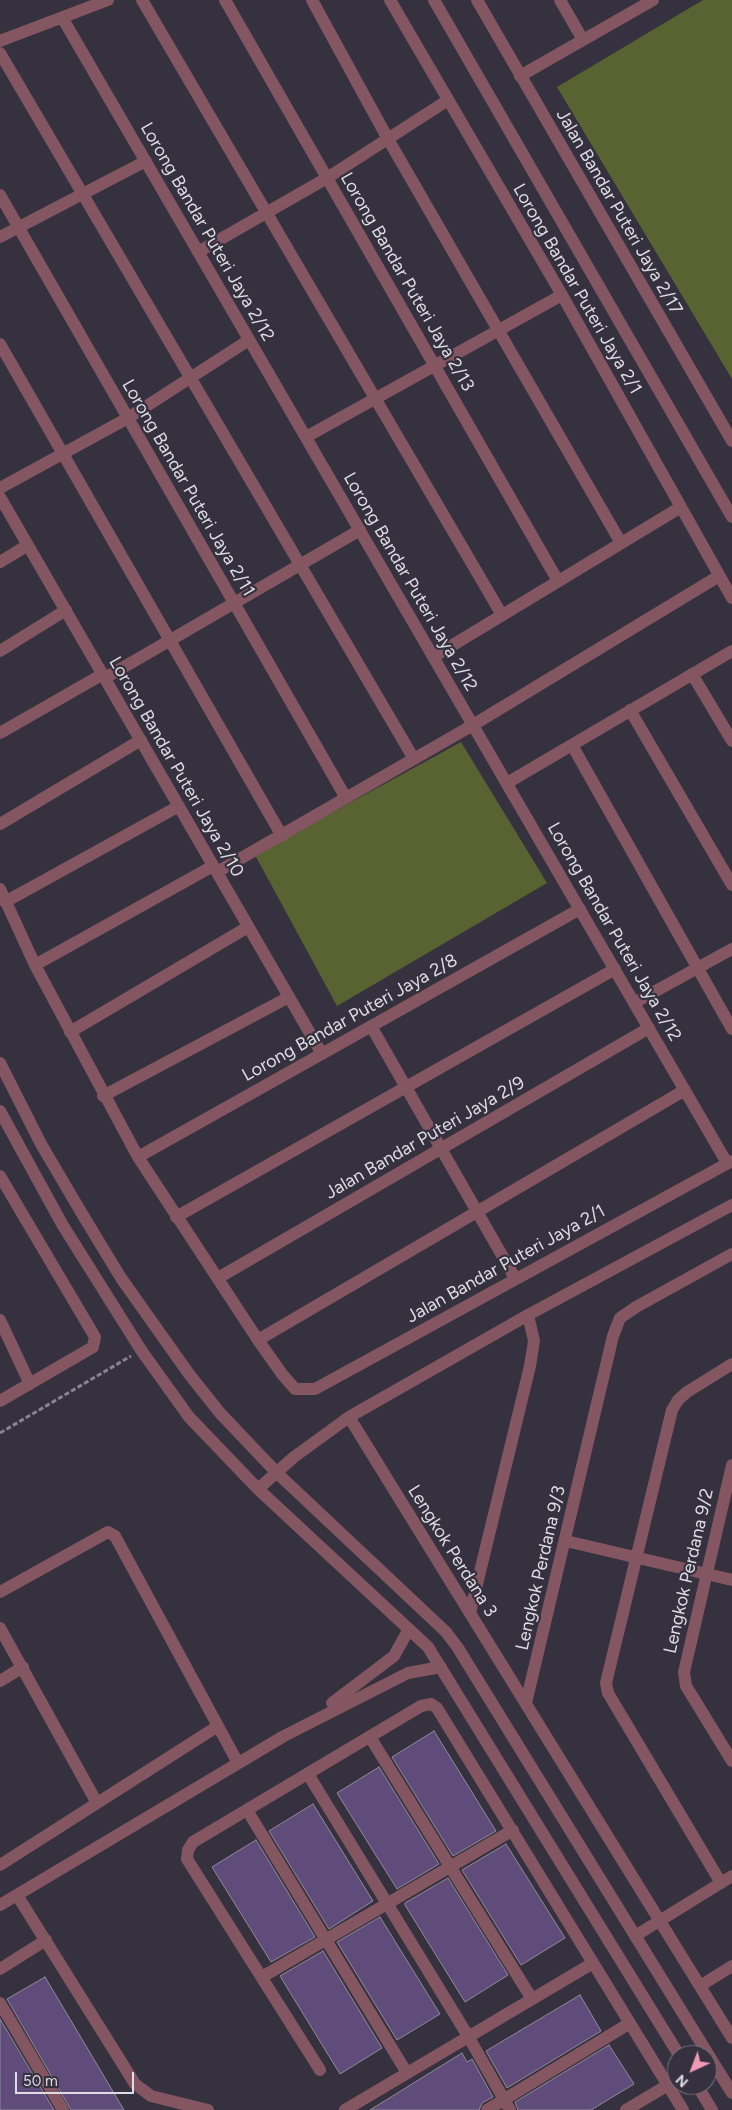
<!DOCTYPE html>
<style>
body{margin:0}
#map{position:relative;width:732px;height:2110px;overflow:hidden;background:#36313e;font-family:Figtree,sans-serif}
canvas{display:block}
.north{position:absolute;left:667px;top:2045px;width:50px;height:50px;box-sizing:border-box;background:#36313e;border:1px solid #7a7581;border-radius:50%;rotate:223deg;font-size:14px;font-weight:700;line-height:20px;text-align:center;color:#dfdce5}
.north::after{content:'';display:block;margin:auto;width:18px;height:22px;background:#f09ab6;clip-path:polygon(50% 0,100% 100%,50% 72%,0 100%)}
.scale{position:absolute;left:15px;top:2072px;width:119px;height:22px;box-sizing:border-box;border:2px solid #dfdce5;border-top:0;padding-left:6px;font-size:15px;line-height:18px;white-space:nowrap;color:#dfdce5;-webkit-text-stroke:4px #36313e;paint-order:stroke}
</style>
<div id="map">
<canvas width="732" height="2110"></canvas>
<div class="north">N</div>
<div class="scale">50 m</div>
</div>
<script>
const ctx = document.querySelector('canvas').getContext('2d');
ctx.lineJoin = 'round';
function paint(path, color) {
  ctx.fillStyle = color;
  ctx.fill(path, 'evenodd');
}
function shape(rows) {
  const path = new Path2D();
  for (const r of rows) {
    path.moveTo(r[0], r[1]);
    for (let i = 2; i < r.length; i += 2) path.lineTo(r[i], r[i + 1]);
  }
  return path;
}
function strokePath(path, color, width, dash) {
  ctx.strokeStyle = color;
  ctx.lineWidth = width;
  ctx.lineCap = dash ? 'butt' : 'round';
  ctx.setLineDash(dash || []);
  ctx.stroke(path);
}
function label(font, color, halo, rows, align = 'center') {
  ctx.font = font + ' Figtree,sans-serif';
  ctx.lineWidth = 4.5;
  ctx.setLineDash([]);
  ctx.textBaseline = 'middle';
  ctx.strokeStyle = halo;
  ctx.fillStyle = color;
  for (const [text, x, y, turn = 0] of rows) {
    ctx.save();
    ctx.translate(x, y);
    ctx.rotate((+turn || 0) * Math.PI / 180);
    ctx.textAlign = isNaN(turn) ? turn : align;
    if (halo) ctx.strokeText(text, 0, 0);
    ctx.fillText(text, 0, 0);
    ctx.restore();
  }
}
paint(shape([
 [703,0,732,0,732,379,557,87],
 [461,742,547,883,337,1006,255,855]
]), '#596331');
const building = shape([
 [434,1731,496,1831,453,1856,392,1757,434,1731],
 [379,1767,439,1864,397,1889,337,1793,379,1767],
 [313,1804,373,1901,329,1929,269,1831,313,1804],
 [256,1840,315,1937,271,1962,212,1867,256,1840],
 [506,1844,565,1938,521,1965,462,1870,506,1844],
 [448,1878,508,1975,465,2002,405,1905,405,1903,448,1878],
 [380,1917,440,2014,397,2040,337,1942,380,1917],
 [323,1951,382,2048,340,2074,280,1976,323,1951],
 [45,1977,124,2110,71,2110,7,1999,45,1977],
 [580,1995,601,2031,507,2088,486,2051,580,1995],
 [0,2019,54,2110,0,2110,0,2019],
 [609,2045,634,2084,591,2110,518,2110,515,2102,609,2045],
 [462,2053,467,2062,472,2059,493,2097,482,2103,479,2110,370,2110,462,2053]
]);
paint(building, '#5f4c7a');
strokePath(building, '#908a99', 1);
strokePath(shape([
 [0,1433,131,1356]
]), '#898590', 3, [5, 2.5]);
strokePath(shape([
 [142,0,502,615],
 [225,0,558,581],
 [312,0,388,139,621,543],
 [390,0,562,295,732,598],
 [434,0,732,517],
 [477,0,732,441],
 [560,0,583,40],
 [63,19,727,1163],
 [0,41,108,0],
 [0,53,414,759],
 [520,76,653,0],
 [0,195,346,798],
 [0,237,146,161],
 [198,252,327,178,448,100],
 [0,344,282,836],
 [306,437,562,295],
 [0,488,128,418,249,340],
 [0,497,322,1054],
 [0,562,28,545],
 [0,651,66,610],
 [433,657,681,507],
 [692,674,732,741],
 [105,678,360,530],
 [630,710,732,885],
 [0,733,103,674],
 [572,745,732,1029],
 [507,783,732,651],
 [0,824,141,740],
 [217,872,473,725,719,576],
 [0,889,35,965,138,1157,258,1340,282,1374,295,1389,315,1389,732,1161],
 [5,902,179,806],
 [35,965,213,866],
 [634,1003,732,949],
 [371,1026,515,1278],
 [70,1032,248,927],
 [0,1063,41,1144,81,1212,121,1278,189,1374,220,1413,277,1473,446,1632,458,1648,732,2093],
 [103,1096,289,997],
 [0,1111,62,1224,141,1350,189,1417,258,1489,428,1647,679,2055],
 [138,1157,580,909],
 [0,1176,95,1337,93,1347,0,1401],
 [176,1217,615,969],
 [218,1278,649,1028],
 [0,1320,30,1384],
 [258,1340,685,1090],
 [349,1417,732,2038],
 [732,1465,684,1672,686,1686,732,1761],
 [258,1489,294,1457,349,1417,528,1315,732,1205],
 [566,1541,732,1580],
 [0,1592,108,1532,115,1536,238,1763],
 [470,1613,530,1366,534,1341,528,1315],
 [0,1628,97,1803],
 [0,1681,23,1667],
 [332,1703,394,1656,409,1629],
 [526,1703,613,1336,620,1318,636,1307,732,1254],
 [370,1737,532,1999],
 [308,1774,468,2036,510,2110],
 [247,1810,407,2073],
 [0,1865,218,1726],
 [721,1883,608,1693,606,1683,672,1410,678,1400,687,1392,732,1364],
 [17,1895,135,2084,151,2096,208,2110],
 [0,1905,284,1736,408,1673,441,1667],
 [635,1936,732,1876],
 [0,1969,46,1940],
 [262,1977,513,1830],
 [700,1986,732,1966],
 [0,2003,63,2110],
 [320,2070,187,1859,188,1850,193,1842,421,1706,431,1704,437,1708,683,2110],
 [697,2085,712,2110],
 [345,2110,593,1963],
 [487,2110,630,2023],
 [626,2110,668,2085]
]), '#835662', 12);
label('18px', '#dfdce5', '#36313e', [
 ["Jalan Bandar Puteri Jaya 2/17",619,212,60],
 ["Lorong Bandar Puteri Jaya 2/12",207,232,60],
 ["Lorong Bandar Puteri Jaya 2/13",407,282,60],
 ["Lorong Bandar Puteri Jaya 2/1",577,289,60],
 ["Lorong Bandar Puteri Jaya 2/11",188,488,60],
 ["Lorong Bandar Puteri Jaya 2/12",410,582,60],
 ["Lorong Bandar Puteri Jaya 2/10",176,767,60],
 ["Lorong Bandar Puteri Jaya 2/12",614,932,60],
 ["Lorong Bandar Puteri Jaya 2/8",350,1018,-29],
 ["Jalan Bandar Puteri Jaya 2/9",425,1138,-30],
 ["Jalan Bandar Puteri Jaya 2/1",506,1264,-29],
 ["Lengkok Perdana 3",452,1551,58],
 ["Lengkok Perdana 9/3",541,1568,-77],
 ["Lengkok Perdana 9/2",689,1571,-77]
]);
</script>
